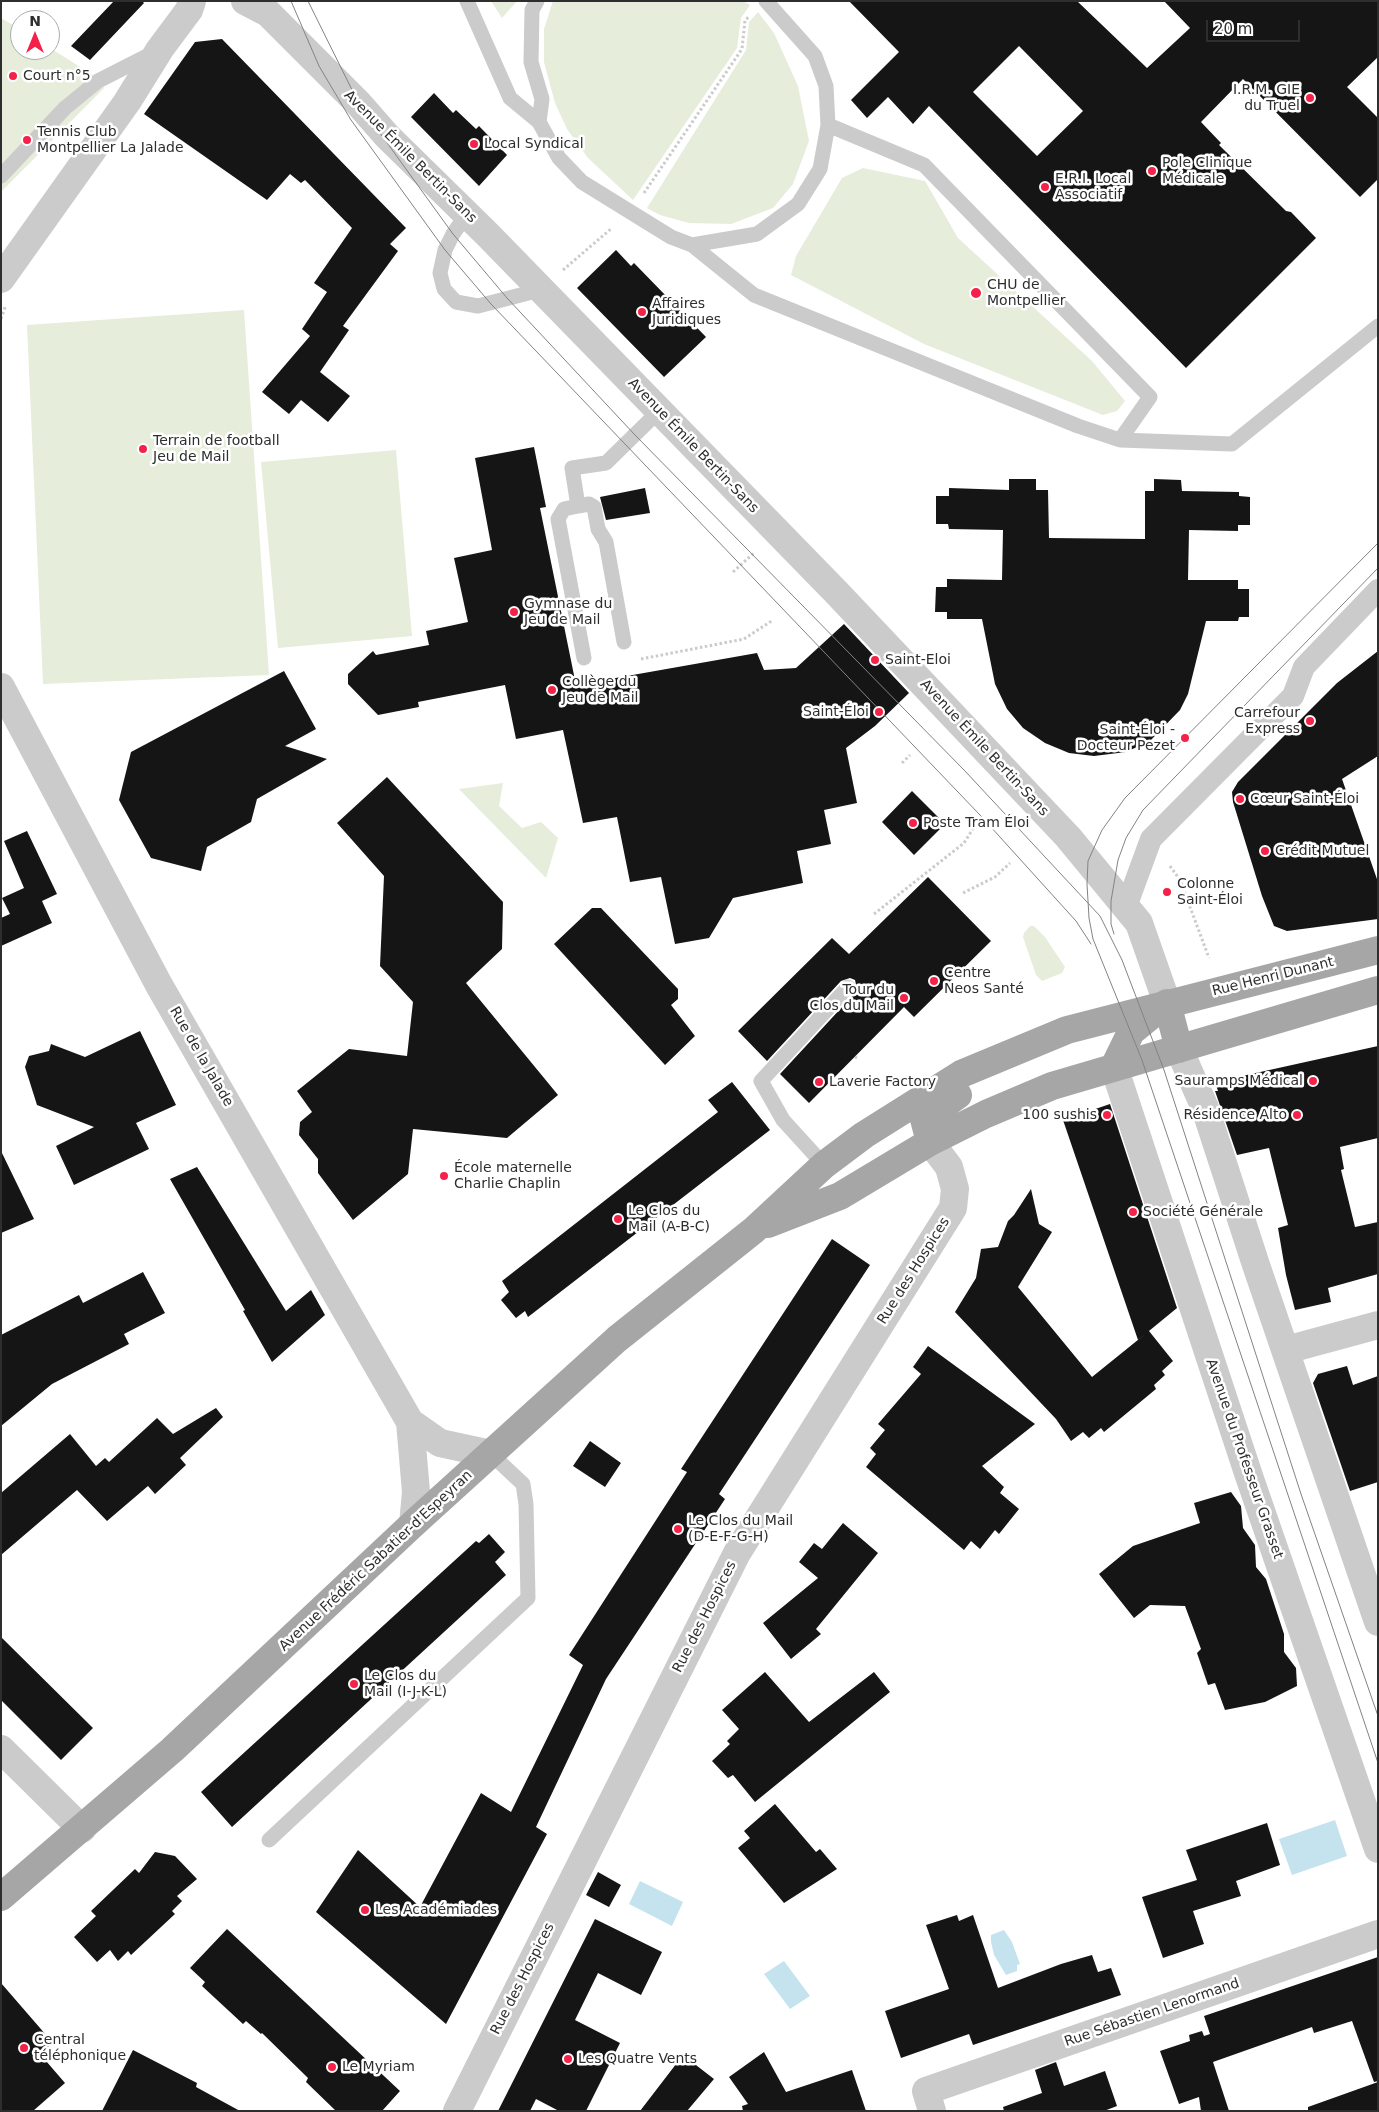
<!DOCTYPE html>
<meta charset="utf-8">
<style>
body{margin:0}
#map{position:relative;width:1379px;height:2112px;overflow:hidden;background:#fff;font-family:"DejaVu Sans",sans-serif}
canvas{display:block}
.frame{position:absolute;inset:0;border:2px solid #2e2e2e;pointer-events:none}
.north{position:absolute;left:10px;top:10px;width:50px;height:50px;box-sizing:border-box;background:#fff;border:1px solid #ababab;border-radius:50%;rotate:0deg;font-size:14px;font-weight:700;line-height:20px;text-align:center;color:#2e2e2e}
.north::after{content:'';display:block;margin:auto;width:18px;height:22px;background:#f42148;clip-path:polygon(50% 0,100% 100%,50% 72%,0 100%)}
.scale{position:absolute;left:1206px;top:20px;width:94px;height:22px;box-sizing:border-box;border:2px solid #2e2e2e;border-top:0;padding-left:6px;font-size:15px;line-height:18px;white-space:nowrap;color:#2e2e2e;-webkit-text-stroke:4px #fff;paint-order:stroke}
</style>
<div id="map">
<canvas width="1379" height="2112"></canvas>
<div class="frame"></div>
<div class="north">N</div>
<div class="scale">20 m</div>
</div>
<script>
const ctx = document.querySelector('canvas').getContext('2d');
ctx.lineJoin = 'round';
function paint(path, color) {
  ctx.fillStyle = color;
  ctx.fill(path, 'evenodd');
}
function shape(rows) {
  const path = new Path2D();
  for (const r of rows) {
    path.moveTo(r[0], r[1]);
    for (let i = 2; i < r.length; i += 2) path.lineTo(r[i], r[i + 1]);
  }
  return path;
}
function strokePath(path, color, width, dash) {
  ctx.strokeStyle = color;
  ctx.lineWidth = width;
  ctx.lineCap = dash ? 'butt' : 'round';
  ctx.setLineDash(dash || []);
  ctx.stroke(path);
}
function label(font, color, halo, rows, align = 'center') {
  ctx.font = font + ' "DejaVu Sans",sans-serif';
  ctx.lineWidth = 5;
  ctx.setLineDash([]);
  ctx.textBaseline = 'middle';
  ctx.strokeStyle = halo;
  ctx.fillStyle = color;
  for (const [text, x, y, turn = 0] of rows) {
    ctx.save();
    ctx.translate(x, y);
    ctx.rotate((+turn || 0) * Math.PI / 180);
    ctx.textAlign = isNaN(turn) ? turn : align;
    if (halo) ctx.strokeText(text, 0, 0);
    ctx.fillText(text, 0, 0);
    ctx.restore();
  }
}
paint(shape([
 [491,1,517,1,502,18],
 [553,1,743,1,750,5,741,18,737,48,633,200,588,158,567,129,555,103,544,62,544,29],
 [758,12,774,33,798,86,809,141,793,184,773,208,731,224,689,223,660,215,647,208,746,50,749,22],
 [1,18,20,29,20,50,50,48,93,75,104,88,1,192],
 [863,168,925,181,958,238,1092,361,1125,401,1117,411,1103,415,924,344,791,275,796,256,842,178],
 [244,310,269,675,43,684,27,325],
 [396,450,412,636,278,648,261,462],
 [503,783,499,806,522,828,541,822,558,838,546,878,459,789],
 [1030,926,1034,926,1045,937,1065,967,1062,973,1042,981,1036,975,1023,937,1024,933]
]), '#e6eddb');
paint(shape([
 [1335,1820,1347,1856,1292,1875,1279,1839],
 [640,1881,683,1902,672,1926,629,1904],
 [1004,1930,1012,1942,1020,1964,1017,1965,1017,1971,1006,1975,994,1955,991,1942,991,1935],
 [784,1961,810,1996,790,2009,764,1974]
]), '#c5e3ef');
paint(shape([
 [114,1,142,1,144,3,90,60,71,46],
 [849,1,1077,1,1147,68,1190,28,1164,1,1378,1,1378,57,1347,87,1378,118,1378,179,1360,197,1243,79,1201,122,1221,143,1219,145,1286,211,1291,212,1316,238,1186,368,929,106,913,124,888,97,867,118,851,100,899,52],
 [1019,46,1083,111,1037,156,973,92],
 [222,39,406,228,390,244,398,251,343,326,349,330,320,372,350,396,328,422,301,400,289,414,262,392,310,336,302,329,327,292,314,283,352,228,305,180,301,183,290,174,267,200,144,114,195,42],
 [434,93,453,113,456,110,476,129,479,126,507,155,479,186,411,117],
 [616,250,631,266,634,263,706,337,664,377,577,288],
 [534,447,546,507,540,508,576,685,757,653,764,670,796,668,844,624,909,693,875,726,846,748,857,803,824,810,831,844,797,851,803,883,733,898,709,938,675,944,661,877,630,882,617,817,583,823,563,730,516,739,505,685,418,702,419,707,378,715,348,684,348,674,373,651,376,655,429,645,426,631,468,622,454,558,492,550,475,458],
 [1009,479,1036,479,1036,490,1048,490,1049,538,1145,539,1145,491,1154,491,1154,479,1181,480,1182,491,1239,492,1239,496,1250,497,1250,525,1238,525,1238,531,1189,530,1188,580,1238,580,1238,589,1249,589,1249,617,1239,617,1238,621,1206,621,1188,694,1180,710,1150,741,1126,752,1094,756,1069,753,1045,743,1023,728,1007,709,995,684,982,619,947,619,947,612,935,612,936,587,947,587,947,579,1002,580,1003,530,949,529,948,524,936,524,936,496,949,496,949,488,1009,490],
 [645,488,650,513,606,520,600,497],
 [1378,651,1378,756,1342,779,1378,882,1378,919,1287,931,1274,926,1262,896,1233,802,1232,792,1238,782,1337,683],
 [284,671,316,729,285,746,327,759,257,799,251,822,207,847,201,871,151,858,119,800,131,752],
 [387,777,503,902,502,949,466,983,558,1095,507,1138,413,1129,408,1174,353,1220,318,1173,318,1159,299,1135,300,1122,312,1112,297,1091,349,1049,407,1056,413,1002,380,966,384,876,337,823],
 [912,791,945,824,914,855,882,822],
 [27,831,57,894,42,901,52,923,1,946,1,918,10,914,2,898,24,888,4,841],
 [928,877,991,941,914,1017,904,1007,809,1103,780,1074,855,993,857,989,855,980,850,978,841,981,767,1061,738,1031,832,938,849,954],
 [592,908,601,908,678,989,678,999,671,1005,695,1036,665,1065,554,944],
 [140,1031,176,1105,136,1123,149,1149,74,1185,56,1146,94,1127,37,1105,25,1067,29,1056,49,1051,51,1044,85,1057],
 [1378,1046,1378,1138,1340,1147,1344,1169,1341,1170,1355,1227,1378,1222,1378,1274,1328,1288,1331,1302,1295,1310,1286,1275,1278,1228,1288,1225,1269,1148,1237,1155,1215,1091,1218,1091,1215,1082],
 [732,1082,770,1130,528,1317,525,1311,516,1318,501,1300,509,1292,502,1281,718,1112,708,1100],
 [1110,1104,1177,1308,1138,1340,1063,1120],
 [1,1151,34,1219,1,1233],
 [197,1167,286,1311,311,1290,325,1315,272,1362,243,1311,245,1310,170,1179],
 [1031,1189,1039,1224,1052,1232,1018,1287,1092,1377,1149,1331,1173,1361,1162,1371,1165,1375,1154,1385,1156,1389,1104,1432,1101,1428,1089,1438,1083,1432,1071,1441,1056,1419,955,1312,976,1278,981,1249,998,1247,1008,1221,1014,1215],
 [832,1239,870,1265,719,1494,725,1499,606,1679,536,1827,547,1834,446,2024,316,1912,358,1850,420,1907,481,1793,511,1812,583,1665,569,1655,687,1472,681,1469],
 [143,1272,165,1313,124,1334,129,1344,52,1384,1,1426,1,1335,79,1295,83,1303],
 [928,1346,1035,1424,982,1466,1004,1487,1000,1493,1019,1509,999,1534,995,1530,980,1549,971,1541,964,1550,866,1467,876,1454,870,1448,885,1430,878,1424,921,1374,913,1367],
 [1347,1366,1353,1385,1378,1376,1378,1482,1350,1491,1313,1383,1318,1374],
 [216,1408,223,1417,180,1458,186,1465,155,1494,148,1486,107,1521,77,1490,1,1555,1,1493,70,1434,96,1466,105,1458,109,1462,157,1418,173,1434],
 [590,1441,621,1463,605,1487,573,1466],
 [1231,1492,1241,1506,1243,1528,1255,1545,1256,1567,1266,1579,1284,1634,1284,1652,1296,1668,1297,1686,1265,1702,1225,1710,1215,1683,1208,1685,1197,1653,1201,1649,1185,1606,1150,1605,1134,1618,1099,1574,1133,1546,1200,1523,1194,1503],
 [843,1523,878,1553,816,1629,821,1634,791,1659,763,1623,818,1578,799,1562,814,1543,822,1549],
 [489,1534,505,1552,495,1562,506,1575,232,1827,201,1792,476,1541,479,1543],
 [1,1637,93,1728,61,1760,1,1700],
 [765,1672,809,1722,874,1672,890,1692,755,1802,733,1775,728,1778,712,1761,730,1744,727,1741,739,1729,722,1710],
 [775,1804,816,1852,820,1849,837,1869,784,1903,738,1848,750,1838,744,1831],
 [1267,1823,1280,1865,1236,1881,1241,1896,1193,1911,1204,1944,1163,1958,1142,1897,1197,1880,1186,1850],
 [155,1852,175,1856,197,1879,177,1896,182,1901,172,1911,175,1914,131,1955,128,1951,118,1961,110,1950,97,1962,74,1937,96,1916,91,1911,135,1869,139,1873],
 [598,1872,621,1885,609,1907,586,1895],
 [957,1915,959,1921,973,1915,998,1988,1061,1964,1092,1955,1098,1972,1111,1968,1121,1995,973,2045,969,2034,901,2058,885,2011,949,1989,926,1925],
 [595,1919,662,1952,641,1995,598,1973,575,2020,620,2043,586,2111,559,2111,536,2099,530,2111,498,2111],
 [227,1929,400,2091,382,2111,336,2111,306,2082,308,2078,262,2033,261,2034,246,2021,243,2024,202,1986,205,1982,190,1968],
 [1378,1957,1378,2081,1374,2082,1352,2021,1314,2033,1312,2027,1213,2062,1229,2111,1201,2111,1199,2097,1179,2104,1160,2051,1190,2041,1189,2035,1202,2031,1204,2036,1210,2034,1204,2016],
 [1,1983,53,2043,40,2054,65,2083,33,2111,1,2111],
 [133,2050,197,2083,196,2087,240,2111,102,2111],
 [764,2052,786,2092,852,2070,866,2111,743,2111,742,2106,748,2104,729,2077],
 [683,2055,714,2079,687,2111,640,2111],
 [1056,2062,1064,2086,1105,2071,1117,2106,1104,2111,1004,2111,1003,2107,1042,2093,1035,2070],
 [1378,2082,1378,2111,1308,2111,1308,2107]
]), '#151515');
strokePath(shape([
 [644,193,742,49,745,20,750,16],
 [563,270,612,228],
 [1,319,5,307],
 [733,572,755,552],
 [641,659,744,639,773,620],
 [902,763,910,755],
 [1170,866,1180,880,1209,958],
 [963,893,995,877,1010,863],
 [874,914,964,843,976,824],
 [855,1057,857,1058]
]), '#cbcbcb', 3, [2.5, 2.5]);
strokePath(shape([
 [467,1,510,98,539,122,559,158,582,182,671,237,692,245,757,234,798,204,820,169,828,125,826,86,815,56,766,1],
 [537,1,532,10,531,62,542,99,539,122],
 [1,176,65,108,98,81,155,52],
 [466,215,453,234,445,250,440,273,444,289,456,302,478,306,540,290],
 [692,245,754,295,1078,426,1120,440,1150,397,924,165,828,125],
 [1120,440,1232,444,1378,326],
 [578,506,589,504,594,507,598,529,606,542,624,642],
 [584,658,558,519,564,509,578,506,572,468,606,463,659,411],
 [824,1165,783,1120,761,1081,848,987],
 [269,1840,528,1598,526,1504,523,1484,491,1454]
]), '#cbcbcb', 15);
strokePath(shape([
 [1126,907,1151,839,1293,696,1304,667,1378,590]
]), '#cbcbcb', 22);
strokePath(shape([
 [245,1,268,13,359,104,387,136,488,235,837,593,1068,837,1139,923,1167,1003],
 [1,279,127,102,160,49,189,10,192,1],
 [1,687,159,985,410,1422,416,1492,413,1524],
 [1179,1049,1205,1108,1256,1265,1378,1622],
 [1114,1067,1249,1476,1378,1849],
 [1286,1350,1378,1325],
 [410,1422,440,1443,491,1454],
 [1,1749,82,1829],
 [457,2111,737,1553,953,1208,955,1189,949,1167,930,1142],
 [932,2111,926,2091,1378,1934]
]), '#cbcbcb', 28);
strokePath(shape([
 [1167,1003,1179,1049],
 [1114,1067,1131,1032,1158,1010],
 [930,1142,924,1119,958,1095],
 [768,1224,840,1196,930,1142,986,1114,1052,1086,1378,990],
 [1,1897,172,1750,413,1524,617,1339,754,1230,824,1165,864,1135,961,1074,1067,1030,1378,950]
]), '#a6a6a6', 28);
strokePath(shape([
 [291,1,319,66,351,120,445,250,491,304,980,815,1076,921,1091,944],
 [308,1,359,104,453,234,507,298,635,435,965,771,1100,916,1122,960,1164,1070,1301,1494,1378,1716],
 [1378,543,1125,798,1102,830,1088,861,1087,884,1089,918,1093,939,1142,1060,1378,1763],
 [1114,934,1111,924,1111,901,1118,860,1126,838,1143,810,1378,568]
]), '#838383', 1);
for (const [x, y, r, color] of [
 [13,76,5,"#f42148"],
 [1310,98,5,"#f42148"],
 [27,140,5,"#f42148"],
 [474,144,5,"#f42148"],
 [1152,171,5,"#f42148"],
 [1045,187,5,"#f42148"],
 [976,293,6,"#f42148"],
 [642,312,5,"#f42148"],
 [143,449,5,"#f42148"],
 [514,612,5,"#f42148"],
 [875,660,5,"#f42148"],
 [552,690,5,"#f42148"],
 [879,712,5,"#f42148"],
 [1310,721,5,"#f42148"],
 [1185,738,5,"#f42148"],
 [1240,799,5,"#f42148"],
 [913,823,5,"#f42148"],
 [1265,851,5,"#f42148"],
 [1167,892,5,"#f42148"],
 [934,981,5,"#f42148"],
 [904,998,5,"#f42148"],
 [1313,1081,5,"#f42148"],
 [819,1082,5,"#f42148"],
 [1107,1115,5,"#f42148"],
 [1297,1115,5,"#f42148"],
 [444,1176,5,"#f42148"],
 [1133,1212,5,"#f42148"],
 [618,1219,5,"#f42148"],
 [678,1529,5,"#f42148"],
 [354,1684,5,"#f42148"],
 [365,1910,5,"#f42148"],
 [24,2048,5,"#f42148"],
 [568,2059,5,"#f42148"],
 [332,2067,5,"#f42148"]
]) {
  const dot = new Path2D();
  dot.arc(x, y, r, 0, 2 * Math.PI);
  ctx.fillStyle = color;
  ctx.fill(dot);
  strokePath(dot, '#fff', 2);
}
label('14px', '#2e2e2e', '#fff', [
 ["Court n°5",23,76],
 ["I.R.M. GIE",1300,90,"right"],
 ["du Truel",1300,106,"right"],
 ["Tennis Club",37,132],
 ["Montpellier La Jalade",37,148],
 ["Local Syndical",484,144],
 ["Pole Clinique",1162,163],
 ["Médicale",1162,179],
 ["E.R.I. Local",1055,179],
 ["Associatif",1055,195],
 ["CHU de",987,285],
 ["Montpellier",987,301],
 ["Affaires",652,304],
 ["Juridiques",652,320],
 ["Terrain de football",153,441],
 ["Jeu de Mail",153,457],
 ["Gymnase du",524,604],
 ["Jeu de Mail",524,620],
 ["Saint-Eloi",885,660],
 ["Collège du",562,682],
 ["Jeu de Mail",562,698],
 ["Saint-Éloi",869,712,"right"],
 ["Carrefour",1300,713,"right"],
 ["Express",1300,729,"right"],
 ["Saint-Éloi -",1175,730,"right"],
 ["Docteur Pezet",1175,746,"right"],
 ["Cœur Saint-Éloi",1250,799],
 ["Poste Tram Éloi",923,823],
 ["Crédit Mutuel",1275,851],
 ["Colonne",1177,884],
 ["Saint-Éloi",1177,900],
 ["Centre",944,973],
 ["Neos Santé",944,989],
 ["Tour du",894,990,"right"],
 ["Clos du Mail",894,1006,"right"],
 ["Sauramps Médical",1303,1081,"right"],
 ["Laverie Factory",829,1082],
 ["100 sushis",1097,1115,"right"],
 ["Résidence Alto",1287,1115,"right"],
 ["École maternelle",454,1168],
 ["Charlie Chaplin",454,1184],
 ["Le Clos du",628,1211],
 ["Mail (A-B-C)",628,1227],
 ["Société Générale",1143,1212],
 ["Le Clos du Mail",688,1521],
 ["(D-E-F-G-H)",688,1537],
 ["Le Clos du",364,1676],
 ["Mail (I-J-K-L)",364,1692],
 ["Les Académiades",375,1910],
 ["Central",34,2040],
 ["téléphonique",34,2056],
 ["Les Quatre Vents",578,2059],
 ["Le Myriam",342,2067]
], 'left');
label('14px', '#2e2e2e', '#fff', [
 ["Avenue Émile Bertin-Sans",410,157,45],
 ["Avenue Émile Bertin-Sans",693,446,46],
 ["Avenue Émile Bertin-Sans",984,748,47],
 ["Rue Henri Dunant",1273,977,-14],
 ["Rue de la Jalade",201,1057,60],
 ["Rue des Hospices",914,1271,-58],
 ["Avenue du Professeur Grasset",1244,1459,71],
 ["Avenue Frédéric Sabatier-d'Espeyran",376,1561,-43],
 ["Rue des Hospices",705,1617,-63],
 ["Rue des Hospices",523,1979,-63],
 ["Rue Sébastien Lenormand",1152,2013,-19]
]);
</script>
